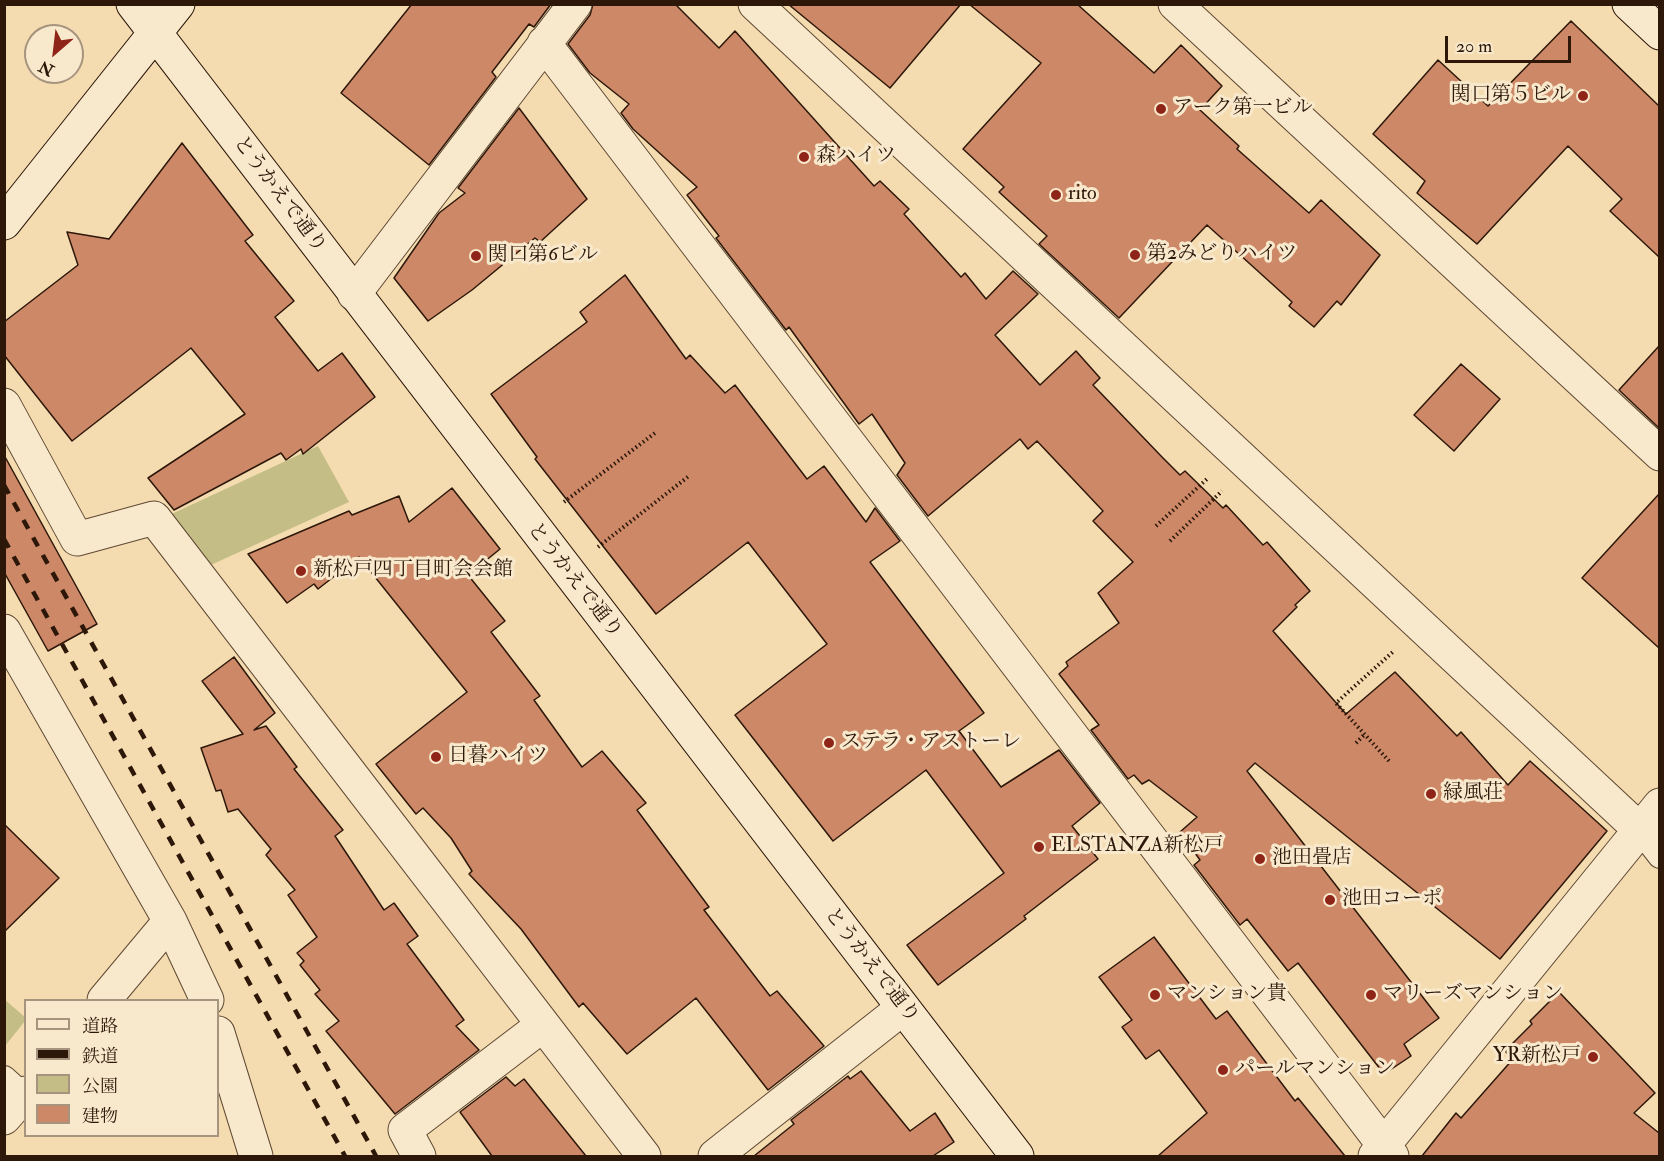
<!DOCTYPE html>
<meta charset="utf-8">
<style>
body{margin:0}
#map{position:relative;width:1664px;height:1161px;overflow:hidden;background:#f5dcb0;font-family:"IM FELL Double Pica","Noto Serif JP",serif}
canvas{display:block}
.frame{position:absolute;inset:0;border:6px solid #2c1709;pointer-events:none}
.legend{position:absolute;left:24px;top:999px;width:195px;height:138px;box-sizing:border-box;background:#f8e8cc;border:2px solid #a6947e;margin:0;padding:8px 10px;list-style:none;font-size:18px;color:#2c1709}
.legend li{display:flex;align-items:center;gap:12px;height:30px}
.legend b{width:30px;border:2px solid #a6947e}
.north{position:absolute;left:24px;top:24px;width:60px;height:60px;box-sizing:border-box;background:#f8e8cc;border:2px solid #a6947e;border-radius:50%;rotate:208deg;font-size:16px;font-weight:700;line-height:24px;text-align:center;color:#2c1709}
.north::after{content:'';display:block;margin:auto;width:21px;height:27px;background:#8f2418;clip-path:polygon(50% 0,100% 100%,50% 72%,0 100%)}
.scale{position:absolute;left:1445px;top:36px;width:126px;height:27px;box-sizing:border-box;border:3px solid #2c1709;border-top:0;padding-left:8px;font-size:18px;line-height:21px;white-space:nowrap;color:#2c1709;-webkit-text-stroke:4px #f8e8cc;paint-order:stroke}
</style>
<div id="map">
<canvas width="1664" height="1161"></canvas>
<div class="frame"></div>
<ul class="legend">
<li><b style="height:8px;background:#f8e8cc"></b>道路</li>
<li><b style="height:8px;background:#2c1709"></b>鉄道</li>
<li><b style="height:16px;background:#c4be86"></b>公園</li>
<li><b style="height:16px;background:#cd8868"></b>建物</li>
</ul>
<div class="north">N</div>
<div class="scale">20 m</div>
</div>
<script>
const ctx = document.querySelector('canvas').getContext('2d');
ctx.lineJoin = 'round';
function paint(path, color) {
  ctx.fillStyle = color;
  ctx.fill(path, 'evenodd');
}
function shape(rows) {
  const path = new Path2D();
  for (const r of rows) {
    path.moveTo(r[0], r[1]);
    for (let i = 2; i < r.length; i += 2) path.lineTo(r[i], r[i + 1]);
  }
  return path;
}
function strokePath(path, color, width, dash) {
  ctx.strokeStyle = color;
  ctx.lineWidth = width;
  ctx.lineCap = dash ? 'butt' : 'round';
  ctx.setLineDash(dash || []);
  ctx.stroke(path);
}
function label(font, color, halo, rows, align = 'center') {
  ctx.font = font + ' "IM FELL Double Pica","Noto Serif JP",serif';
  ctx.lineWidth = 6;
  ctx.setLineDash([]);
  ctx.textBaseline = 'middle';
  ctx.strokeStyle = halo;
  ctx.fillStyle = color;
  for (const [text, x, y, turn = 0] of rows) {
    ctx.save();
    ctx.translate(x, y);
    ctx.rotate((+turn || 0) * Math.PI / 180);
    ctx.textAlign = isNaN(turn) ? turn : align;
    if (halo) ctx.strokeText(text, 0, 0);
    ctx.fillText(text, 0, 0);
    ctx.restore();
  }
}
paint(shape([
 [318,446,349,502,202,569,163,518],
 [4,999,26,1018,25,1021,5,1046]
]), '#c4be86');
const building = shape([
 [412,4,551,4,534,27,529,24,492,72,496,77,429,165,341,93,412,4],
 [593,4,675,4,719,48,735,31,874,186,880,181,909,209,904,214,961,277,965,273,986,299,1013,271,1038,294,995,335,1040,385,1076,351,1100,378,1093,385,1162,457,1180,475,1185,471,1223,508,1226,505,1263,545,1267,542,1310,591,1295,605,1297,607,1273,631,1346,714,1395,672,1457,736,1461,732,1508,785,1530,761,1607,831,1500,959,1255,763,1247,771,1439,1018,1404,1044,1411,1056,1384,1074,1298,963,1288,971,1247,919,1240,925,1194,865,1200,860,1180,832,1197,817,1149,780,1142,784,1134,775,1128,779,1091,730,1099,725,1059,674,1068,666,1066,662,1119,623,1098,593,1133,562,1093,521,1103,511,1037,441,1028,449,1020,439,928,516,897,475,905,463,872,414,859,424,789,327,786,330,716,238,719,236,687,195,697,187,633,129,621,113,629,104,590,73,568,44,590,15,593,4],
 [788,4,961,4,890,88,788,4],
 [969,4,1077,4,1154,73,1181,45,1222,86,1200,110,1239,146,1237,149,1309,213,1321,200,1380,255,1341,305,1337,301,1314,327,1289,306,1292,302,1207,225,1119,318,1039,244,1047,236,999,192,1004,187,963,149,1041,63,969,4],
 [1571,21,1659,106,1659,257,1610,211,1622,199,1568,146,1477,244,1417,193,1425,181,1373,134,1438,60,1488,106,1571,21],
 [519,108,587,199,540,242,535,238,472,290,428,321,394,278,439,213,465,193,458,188,519,108],
 [182,143,253,235,245,241,294,301,275,317,318,371,342,353,375,397,303,454,301,449,286,460,281,453,174,510,148,478,245,414,191,348,72,441,4,355,4,322,78,265,67,232,109,239,182,143],
 [625,275,686,359,690,355,725,393,735,385,807,479,824,466,866,522,875,508,900,541,870,562,984,713,959,731,1001,787,1059,750,1100,803,1072,826,1098,859,1024,916,1026,919,938,985,907,945,1004,873,926,770,833,841,735,715,827,644,748,542,656,614,535,459,537,457,491,394,587,322,580,312,625,275],
 [1659,346,1659,428,1619,390,1659,346],
 [1461,364,1500,399,1454,451,1414,415,1461,364],
 [4,455,97,624,48,651,4,572,4,455],
 [452,488,500,549,468,575,505,621,491,632,540,696,534,700,582,767,602,751,646,803,637,810,709,907,704,910,770,996,777,991,824,1046,768,1090,696,998,627,1054,583,1003,579,1007,521,929,469,874,472,871,451,838,423,808,416,814,376,764,467,692,359,557,318,589,314,584,287,603,248,554,349,511,352,515,399,496,409,522,452,488],
 [1659,494,1659,648,1582,578,1659,494],
 [234,657,275,713,254,730,266,726,297,767,294,769,343,830,335,836,384,910,394,903,418,936,407,944,464,1020,456,1026,479,1050,395,1114,326,1031,339,1021,315,994,320,990,300,965,304,961,297,953,317,937,288,895,295,890,266,855,271,849,238,809,228,812,221,790,216,791,201,748,243,734,202,681,234,657],
 [4,824,59,878,4,932,4,824],
 [1154,937,1216,1019,1227,1011,1295,1101,1298,1098,1345,1156,1158,1156,1207,1113,1159,1050,1146,1059,1122,1027,1132,1020,1099,977,1154,937],
 [1559,992,1655,1093,1634,1113,1659,1133,1659,1156,1422,1156,1456,1113,1461,1118,1513,1059,1505,1051,1532,1024,1530,1021,1559,992],
 [861,1071,910,1131,935,1113,954,1142,933,1156,754,1156,794,1124,791,1120,848,1076,850,1079,861,1071],
 [506,1077,515,1086,524,1079,586,1156,492,1156,460,1112,506,1077]
]);
paint(building, '#cd8868');
strokePath(building, '#2c1709', 1.5);
const lane = shape([
 [1639,829,1660,856],
 [4,1078,24,1096]
]);
const street = shape([
 [755,4,1639,829],
 [1175,4,1660,454],
 [544,43,1392,1156],
 [354,294,575,4],
 [4,405,77,539,154,518,644,1156],
 [4,631,170,921,207,1000],
 [104,1000,170,921],
 [218,1033,256,1156],
 [4,1118,26,1093],
 [419,1156,405,1130,543,1025],
 [715,1156,903,1008],
 [1375,1156,1660,805]
]);
const secondary = shape([
 [133,4,1017,1156],
 [1629,4,1660,33],
 [4,223,178,4]
]);
strokePath(lane, '#5e4833', 26);
strokePath(street, '#5e4833', 35);
strokePath(secondary, '#2c1709', 35);
strokePath(shape([
 [564,502,655,433],
 [1156,526,1208,478],
 [1170,541,1222,491],
 [598,547,689,476],
 [1356,743,1365,734],
 [1389,761,1336,703,1394,651]
]), '#2c1709', 4, [1.5, 3]);
strokePath(lane, '#f8e8cc', 24);
strokePath(street, '#f8e8cc', 33);
strokePath(secondary, '#f8e8cc', 33);
strokePath(shape([
 [4,485,376,1156],
 [4,539,345,1156]
]), '#2c1709', 4.5, [10, 10]);
for (const [x, y, r, color] of [
 [1583,96,6,"#8f2418"],
 [1161,109,6,"#8f2418"],
 [804,157,6,"#8f2418"],
 [1056,195,6,"#8f2418"],
 [1135,255,6,"#8f2418"],
 [476,256,6,"#8f2418"],
 [301,571,6,"#8f2418"],
 [829,743,6,"#8f2418"],
 [436,757,6,"#8f2418"],
 [1431,794,6,"#8f2418"],
 [1039,847,6,"#8f2418"],
 [1260,859,6,"#8f2418"],
 [1330,900,6,"#8f2418"],
 [1155,995,6,"#8f2418"],
 [1371,995,6,"#8f2418"],
 [1593,1057,6,"#8f2418"],
 [1223,1070,6,"#8f2418"]
]) {
  const dot = new Path2D();
  dot.arc(x, y, r, 0, 2 * Math.PI);
  ctx.fillStyle = color;
  ctx.fill(dot);
  strokePath(dot, '#f8e8cc', 2);
}
label('20px', '#2c1709', '#f8e8cc', [
 ["関口第５ビル",1571,96,"right"],
 ["アーク第一ビル",1173,109],
 ["森ハイツ",816,157],
 ["rito",1068,195],
 ["第2みどりハイツ",1147,255],
 ["関口第6ビル",488,256],
 ["新松戸四丁目町会会館",313,571],
 ["ステラ・アストーレ",841,743],
 ["日暮ハイツ",448,757],
 ["緑風荘",1443,794],
 ["ELSTANZA新松戸",1051,847],
 ["池田畳店",1272,859],
 ["池田コーポ",1342,900],
 ["マンション貴",1167,995],
 ["マリーズマンション",1383,995],
 ["YR新松戸",1581,1057,"right"],
 ["パールマンション",1235,1070]
], 'left');
label('20px', '#2c1709', '#f8e8cc', [
 ["とうかえで通り",279,195,53],
 ["とうかえで通り",574,581,52],
 ["とうかえで通り",871,966,52]
]);
</script>
